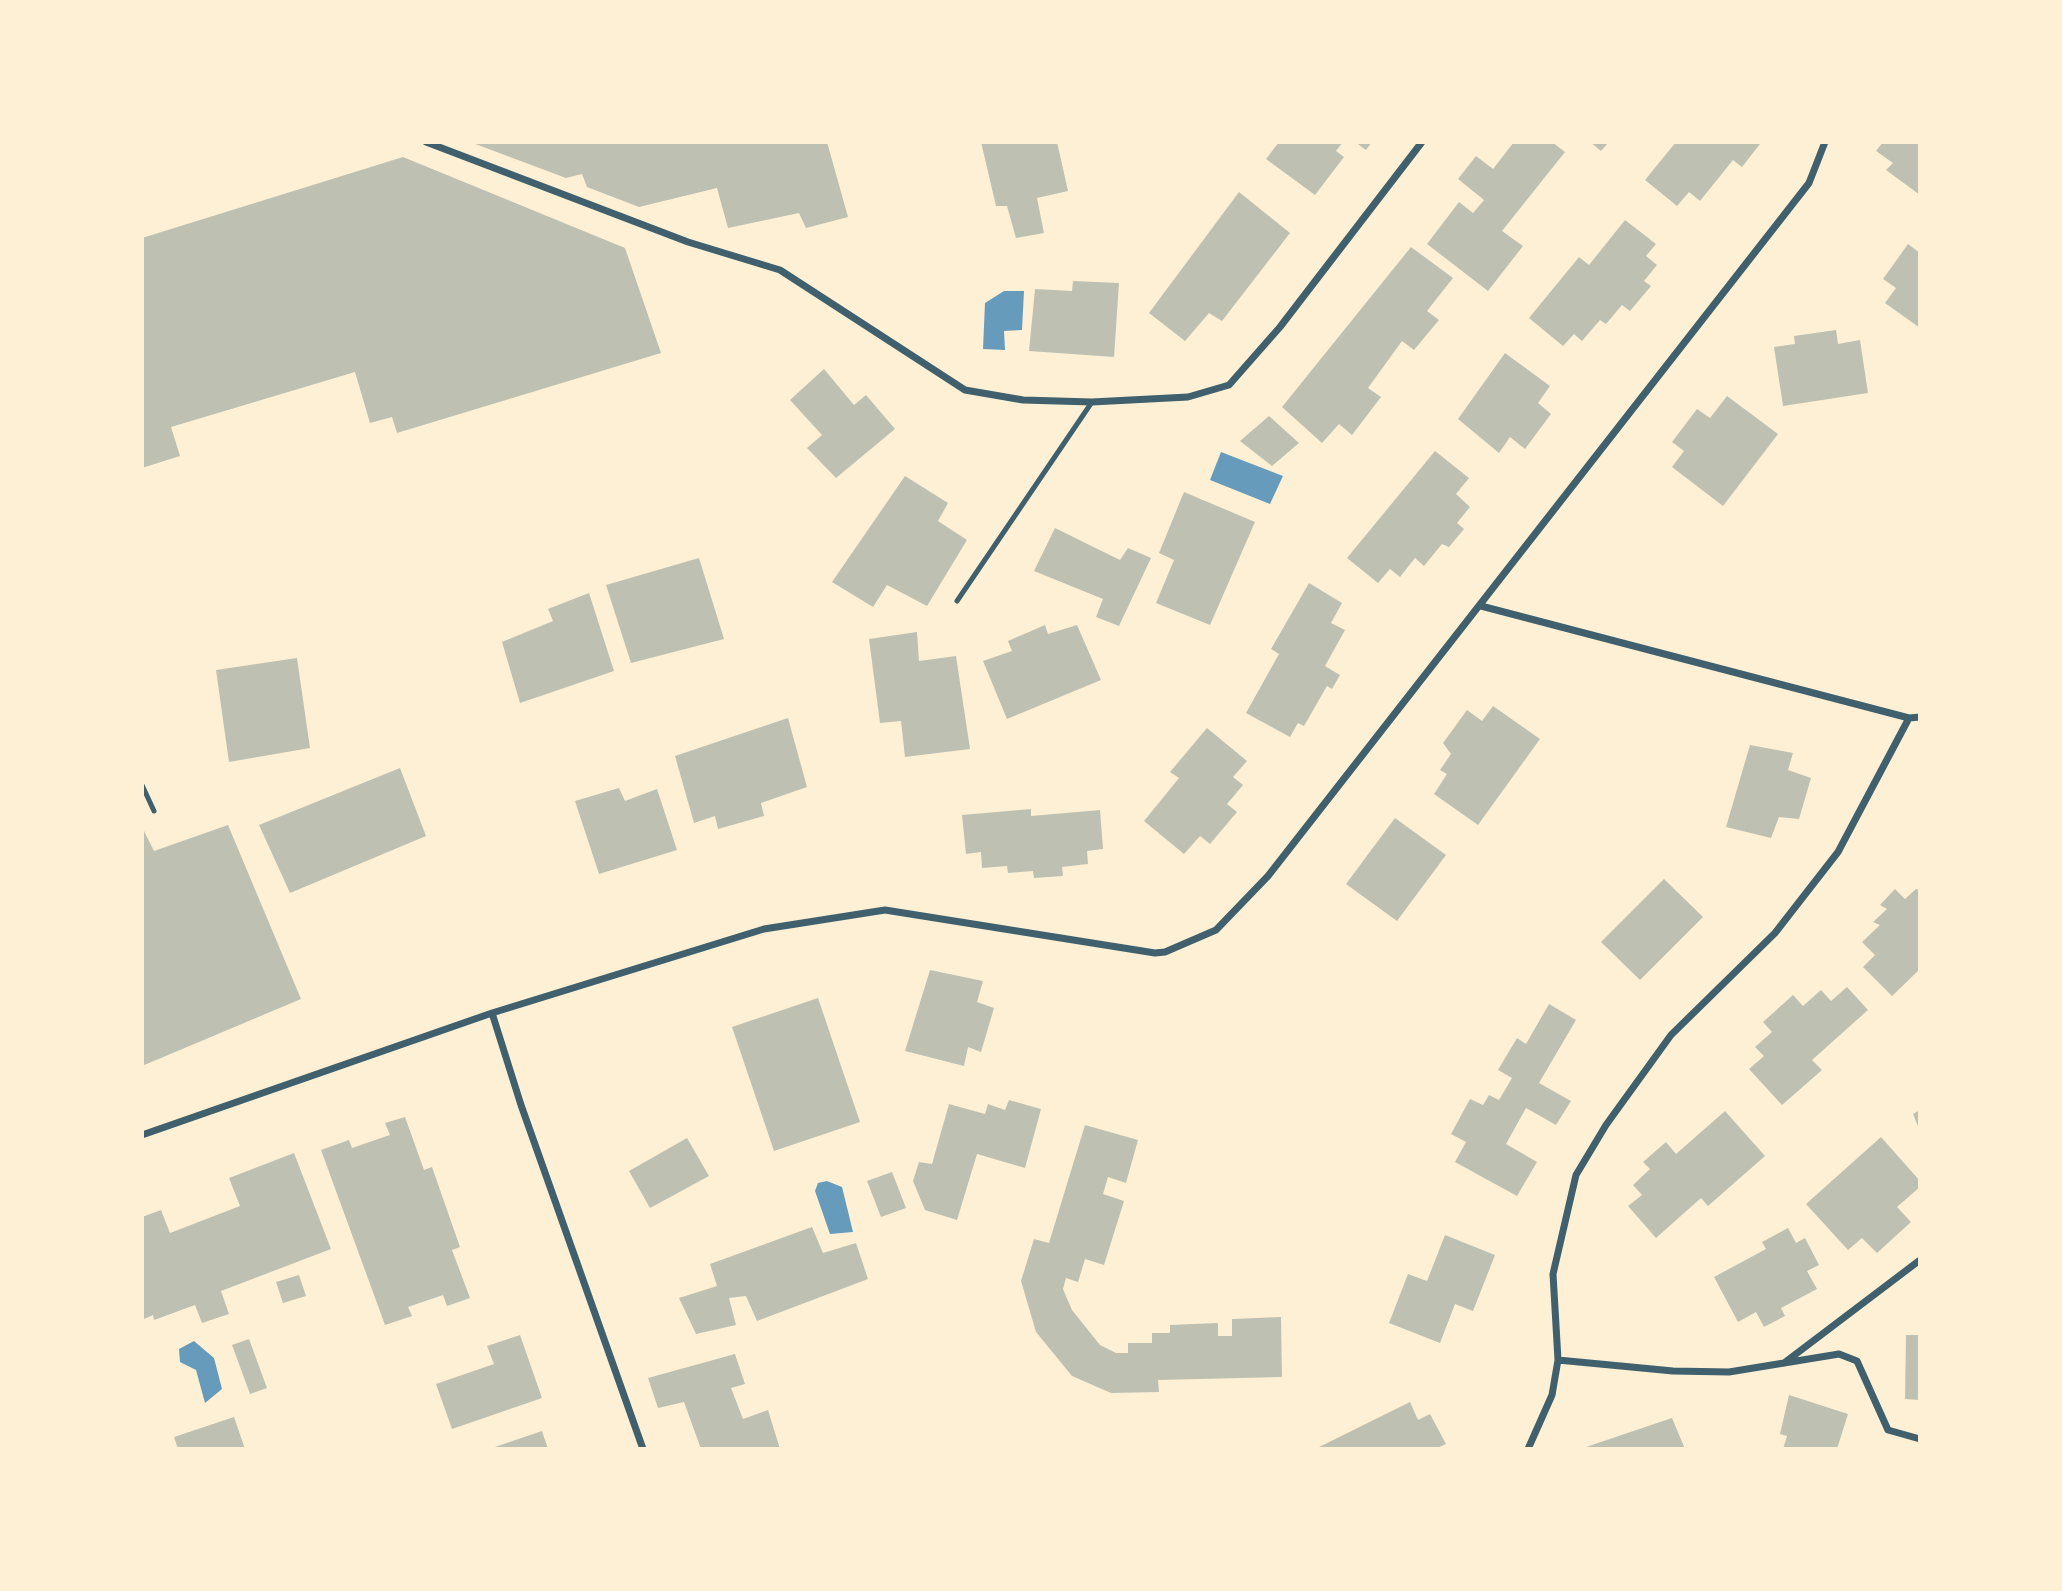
<!DOCTYPE html>
<style>
body{margin:0}
#map{position:relative;width:2062px;height:1591px;overflow:hidden;background:#fdf0d5;font-family:"Fira Sans Condensed",sans-serif}
canvas{display:block}
.frame{position:absolute;inset:0;border:144px solid #fdf0d5;pointer-events:none}
</style>
<div id="map">
<canvas width="2062" height="1591"></canvas>
<div class="frame"></div>
</div>
<script>
const ctx = document.querySelector('canvas').getContext('2d');
ctx.lineJoin = 'round';
function paint(path, color) {
  ctx.fillStyle = color;
  ctx.fill(path, 'evenodd');
}
function shape(rows) {
  const path = new Path2D();
  for (const r of rows) {
    path.moveTo(r[0], r[1]);
    for (let i = 2; i < r.length; i += 2) path.lineTo(r[i], r[i + 1]);
  }
  return path;
}
function strokePath(path, color, width, dash) {
  ctx.strokeStyle = color;
  ctx.lineWidth = width;
  ctx.lineCap = dash ? 'butt' : 'round';
  ctx.setLineDash(dash || []);
  ctx.stroke(path);
}
paint(shape([
 [1004,291,1024,291,1022,330,1004,331,1005,350,983,349,985,303],
 [1221,452,1283,476,1270,504,1210,480],
 [827,1181,842,1187,853,1232,830,1234,815,1191,818,1183],
 [194,1341,214,1358,222,1389,205,1403,196,1370,180,1362,179,1349]
]), '#669bbc');
paint(shape([
 [470,142,827,142,848,217,806,228,799,213,728,228,717,188,639,207,587,187,582,174,566,178],
 [981,142,1057,142,1068,191,1037,198,1044,233,1016,238,1007,206,996,206],
 [1279,142,1343,142,1336,151,1344,157,1315,195,1266,159],
 [1355,142,1372,142,1366,150],
 [1514,142,1552,142,1565,152,1502,231,1523,246,1488,291,1427,244,1459,202,1473,213,1484,200,1458,179,1476,156,1493,169],
 [1590,142,1609,142,1601,151],
 [1676,142,1757,142,1760,144,1742,167,1733,160,1700,201,1689,192,1677,206,1645,180],
 [1883,142,1920,142,1920,195,1886,170,1893,163,1876,151],
 [403,157,625,248,661,353,397,433,392,417,370,423,355,372,171,427,180,456,142,468,142,238],
 [1239,192,1290,233,1222,321,1209,313,1185,341,1149,313],
 [1625,220,1656,244,1646,256,1657,265,1644,281,1651,286,1630,311,1622,305,1606,324,1600,320,1582,341,1574,334,1563,346,1529,318,1579,257,1589,265],
 [1908,244,1920,253,1920,328,1885,303,1896,288,1883,279],
 [1411,247,1453,278,1427,311,1439,320,1414,350,1402,341,1368,388,1381,397,1352,435,1339,424,1322,443,1282,407],
 [1073,281,1119,283,1114,357,1029,351,1035,289,1072,291],
 [1836,330,1838,344,1860,340,1868,393,1783,406,1774,347,1795,344,1794,336],
 [1505,353,1550,386,1538,403,1551,414,1525,449,1510,437,1499,453,1458,419],
 [824,369,854,405,866,395,895,429,836,478,807,448,822,435,790,400],
 [1727,396,1778,434,1723,506,1672,467,1684,451,1672,442,1697,409,1710,418],
 [1269,416,1299,443,1272,466,1240,441],
 [1435,451,1469,478,1456,494,1470,507,1457,523,1464,529,1449,547,1442,544,1424,566,1415,558,1400,577,1390,569,1378,583,1347,558],
 [905,476,948,503,938,521,967,540,927,606,887,585,873,607,832,582],
 [1184,492,1255,522,1210,625,1156,603,1174,560,1159,553],
 [1055,528,1120,560,1128,548,1151,558,1119,626,1096,617,1103,599,1034,571],
 [699,558,724,639,631,663,606,585],
 [1309,583,1342,603,1331,623,1345,630,1325,666,1340,675,1332,689,1327,686,1304,726,1298,723,1290,737,1246,713,1279,654,1271,649],
 [589,593,614,671,520,703,502,642,553,621,548,609],
 [1045,625,1048,634,1077,625,1101,680,1007,719,983,661,1012,651,1008,641],
 [917,632,919,661,956,656,970,749,905,757,901,721,880,723,869,639],
 [297,658,310,748,229,762,216,670],
 [1493,706,1540,739,1478,825,1434,794,1447,774,1440,770,1451,754,1443,743,1467,710,1482,721],
 [788,718,807,787,761,803,764,816,718,829,715,816,694,823,675,756],
 [1207,728,1247,761,1233,777,1243,785,1227,804,1237,812,1210,844,1200,836,1184,854,1144,821,1179,778,1170,772],
 [1750,745,1793,753,1788,770,1811,778,1799,819,1779,817,1771,838,1726,827],
 [400,768,426,836,290,893,259,825],
 [619,788,625,801,657,789,677,850,599,874,575,801],
 [1031,809,1031,816,1100,810,1103,849,1087,851,1088,864,1062,867,1063,876,1034,878,1033,871,1008,873,1007,866,982,868,981,852,966,854,962,815],
 [1395,818,1446,855,1397,921,1346,884],
 [228,825,301,999,142,1066,142,827,154,851],
 [1664,879,1703,917,1640,980,1601,942],
 [1895,889,1905,899,1916,889,1920,890,1920,969,1892,996,1863,967,1875,955,1862,942,1880,925,1873,922,1887,909,1880,905],
 [930,970,983,981,977,1002,994,1008,981,1052,968,1047,964,1066,905,1051],
 [1847,987,1868,1010,1812,1060,1822,1070,1782,1105,1749,1069,1764,1056,1755,1047,1772,1032,1763,1022,1793,995,1803,1006,1821,990,1831,1001],
 [818,998,860,1122,774,1151,732,1027],
 [1549,1004,1576,1020,1539,1083,1571,1101,1556,1125,1526,1108,1506,1144,1537,1162,1517,1196,1455,1162,1466,1142,1451,1134,1470,1099,1483,1105,1489,1095,1499,1100,1512,1078,1498,1070,1517,1038,1526,1044],
 [1009,1100,1041,1109,1025,1168,977,1154,957,1220,925,1210,913,1181,919,1162,932,1164,949,1104,985,1114,988,1104,1005,1110],
 [1920,1110,1920,1131,1913,1114],
 [1725,1111,1765,1156,1708,1206,1701,1198,1656,1238,1628,1206,1642,1195,1633,1185,1650,1169,1643,1162,1666,1142,1676,1154],
 [405,1117,424,1170,432,1167,460,1247,452,1250,470,1298,447,1306,443,1295,408,1307,412,1316,385,1325,321,1150,349,1140,352,1148,390,1135,385,1123],
 [1085,1125,1138,1140,1126,1183,1108,1177,1103,1194,1124,1201,1104,1265,1085,1259,1078,1282,1066,1278,1063,1289,1072,1310,1100,1345,1116,1353,1128,1353,1128,1343,1152,1343,1152,1333,1170,1333,1170,1325,1218,1323,1218,1336,1232,1336,1232,1319,1281,1317,1282,1377,1158,1380,1159,1392,1111,1393,1072,1376,1036,1332,1021,1281,1034,1239,1049,1243],
 [1881,1137,1920,1181,1920,1187,1897,1207,1911,1222,1877,1253,1862,1238,1848,1250,1806,1204],
 [687,1138,709,1176,650,1208,629,1171],
 [294,1153,331,1249,221,1291,229,1314,202,1323,195,1305,154,1320,153,1315,142,1320,142,1217,161,1210,170,1233,240,1206,229,1178],
 [892,1172,906,1208,881,1217,867,1181],
 [812,1227,823,1253,856,1243,868,1279,757,1321,746,1296,729,1298,736,1325,696,1334,679,1298,717,1286,710,1264],
 [1788,1228,1796,1243,1805,1238,1819,1265,1807,1271,1817,1289,1781,1308,1785,1316,1764,1327,1756,1312,1738,1322,1714,1277,1766,1249,1762,1242],
 [1445,1235,1495,1255,1473,1311,1455,1304,1440,1343,1389,1323,1408,1274,1427,1281],
 [299,1275,306,1296,283,1303,276,1282],
 [520,1335,542,1398,452,1429,436,1384,494,1364,487,1346],
 [1906,1335,1920,1335,1920,1400,1905,1399],
 [249,1339,267,1388,250,1394,232,1345],
 [735,1354,745,1384,731,1388,743,1419,768,1410,780,1449,701,1449,684,1402,658,1408,648,1378],
 [1789,1395,1848,1414,1837,1449,1783,1449,1787,1436,1780,1434],
 [1410,1402,1418,1420,1430,1414,1446,1444,1435,1449,1315,1449],
 [234,1417,245,1449,178,1449,174,1437],
 [1672,1418,1685,1449,1587,1449,1586,1447],
 [542,1431,548,1449,489,1449]
]), '#bec0b2');
strokePath(shape([
 [957,601,1092,402],
 [142,785,154,811]
]), '#3f606c', 5);
strokePath(shape([
 [426,142,688,242,780,270,965,390,1023,400,1092,402,1188,397,1229,385,1280,327,1422,142],
 [1481,606,1909,718,1920,717],
 [492,1013,521,1105,643,1449],
 [142,1135,492,1013,764,929,885,910,1155,953,1165,952,1216,930,1268,876,1809,183,1825,142],
 [1558,1360,1673,1371,1729,1372,1839,1354,1857,1361,1888,1430,1920,1439],
 [1784,1363,1920,1260],
 [1528,1449,1552,1395,1558,1360,1553,1274,1576,1175,1606,1125,1671,1035,1775,933,1838,852,1909,718]
]), '#3f606c', 7);
</script>
